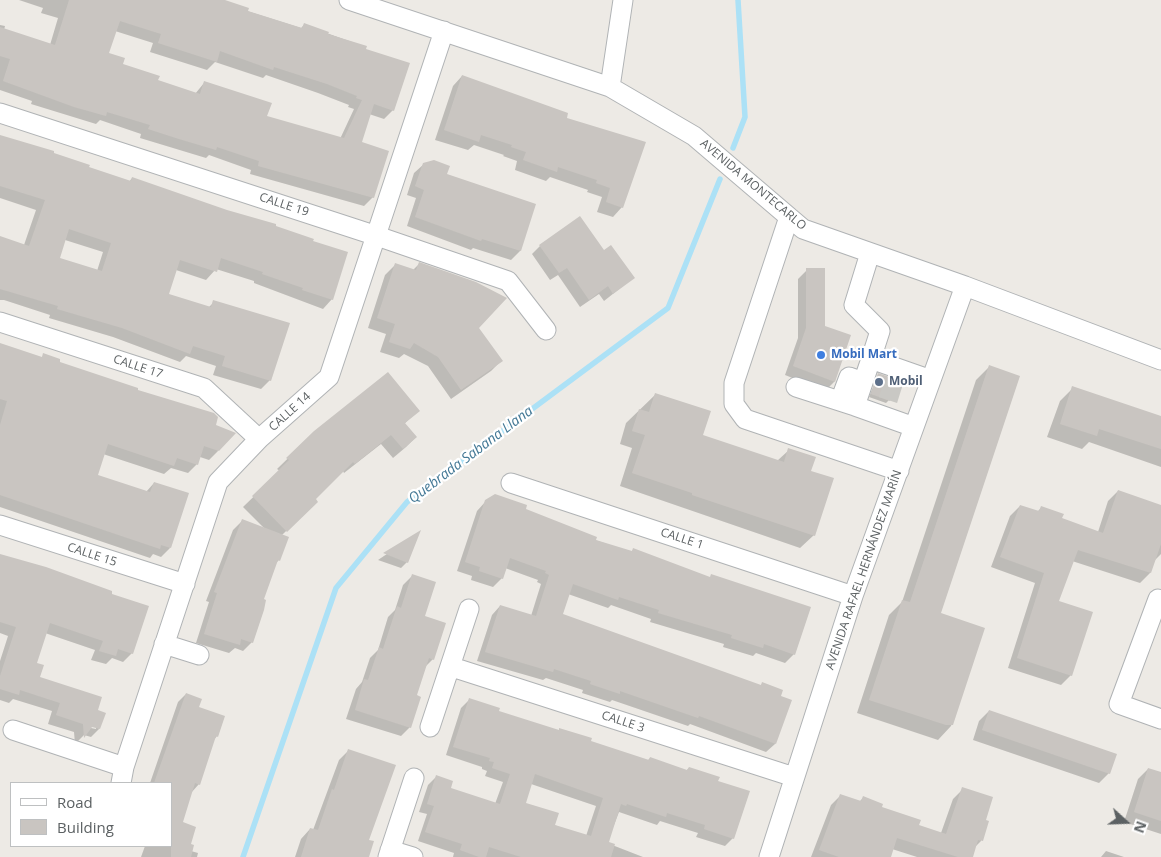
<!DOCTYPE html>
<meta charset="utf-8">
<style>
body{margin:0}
#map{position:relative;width:1161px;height:857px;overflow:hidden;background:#edeae5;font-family:"Open Sans",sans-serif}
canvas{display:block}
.legend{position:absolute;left:10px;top:782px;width:162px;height:65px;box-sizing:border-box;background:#fff;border:1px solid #bec0c1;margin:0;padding:6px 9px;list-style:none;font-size:15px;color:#5c6163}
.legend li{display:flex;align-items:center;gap:10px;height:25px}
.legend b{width:25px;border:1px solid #bec0c1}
.north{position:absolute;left:1101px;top:797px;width:50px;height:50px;-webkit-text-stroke:4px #fff;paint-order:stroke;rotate:110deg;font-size:14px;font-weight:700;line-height:20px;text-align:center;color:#5c6163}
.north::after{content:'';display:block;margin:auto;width:18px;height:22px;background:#5c6163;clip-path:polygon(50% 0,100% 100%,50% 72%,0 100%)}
</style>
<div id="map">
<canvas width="1161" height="857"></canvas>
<ul class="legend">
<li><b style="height:6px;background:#fff"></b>Road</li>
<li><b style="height:14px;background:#c9c5c1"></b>Building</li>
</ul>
<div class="north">N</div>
</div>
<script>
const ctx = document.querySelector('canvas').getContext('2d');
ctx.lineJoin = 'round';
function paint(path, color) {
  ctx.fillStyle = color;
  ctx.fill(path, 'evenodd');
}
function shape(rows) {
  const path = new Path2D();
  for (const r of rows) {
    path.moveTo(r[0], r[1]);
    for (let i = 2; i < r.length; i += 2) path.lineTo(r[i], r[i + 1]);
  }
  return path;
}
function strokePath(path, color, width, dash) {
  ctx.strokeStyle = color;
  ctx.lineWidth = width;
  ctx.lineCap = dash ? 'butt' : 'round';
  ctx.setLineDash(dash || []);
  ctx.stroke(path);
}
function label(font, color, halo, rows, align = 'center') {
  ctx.font = font + ' "Open Sans",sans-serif';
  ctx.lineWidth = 4.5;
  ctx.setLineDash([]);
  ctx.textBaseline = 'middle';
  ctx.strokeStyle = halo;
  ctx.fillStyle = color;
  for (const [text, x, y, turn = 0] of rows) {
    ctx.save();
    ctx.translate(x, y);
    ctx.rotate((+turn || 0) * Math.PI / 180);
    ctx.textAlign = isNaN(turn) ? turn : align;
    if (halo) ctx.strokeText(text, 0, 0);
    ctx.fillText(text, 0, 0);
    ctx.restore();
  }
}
paint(shape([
 [19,0,221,0,247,11,301,28,304,25,366,47,365,50,393,110,384,119,369,114,360,143,373,197,364,206,250,174,251,170,209,155,206,158,140,138,141,134,100,120,96,124,31,104,32,101,0,90,0,25,5,26,4,30,50,45,58,18,41,13,43,8],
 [115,31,153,43,150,52,207,70,215,62,263,78,266,75,318,93,349,105,348,107,354,109,340,139,265,117,204,83,195,94,157,81,121,65,108,54],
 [462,76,565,119,644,143,622,207,613,217,597,212,602,197,587,192,588,190,550,177,546,181,515,170,517,161,503,156,504,155,474,145,468,150,435,140,453,86],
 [0,136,88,168,129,182,132,178,274,227,312,242,332,299,323,309,254,283,254,281,216,269,206,280,176,270,168,295,208,308,214,302,270,380,261,389,213,375,216,366,186,356,180,362,113,337,49,318,50,315,4,300,0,300,0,238,24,245,36,210,0,198],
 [65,240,103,252,97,271,58,259],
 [424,164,445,175,535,205,520,251,511,260,473,248,471,250,407,226,416,198,407,195,414,173],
 [540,246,604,252,633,278,604,301,599,294,580,307,558,275,550,280,532,254],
 [419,264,478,328,501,361,491,371,451,399,428,366,404,354,399,358,380,352,386,334,368,328,385,275,395,265,412,271],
 [807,270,824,327,850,336,834,382,825,391,785,375,798,338,798,279],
 [0,344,41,358,44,355,59,363,136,391,214,425,218,451,209,460,200,457,197,464,188,473,171,468,164,474,103,454,96,476,146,492,154,483,170,548,161,557,153,554,150,558,0,507],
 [989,367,939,614,983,628,951,726,938,740,857,713,889,615,902,602,976,380],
 [878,375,889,400,886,403,869,397],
 [1073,388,1161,417,1161,467,1089,442,1082,449,1047,437,1060,401],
 [656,394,701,436,777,461,789,450,809,472,814,535,800,548,620,486,632,448,620,444,626,423],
 [418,411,404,424,416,437,406,447,393,458,381,444,344,473,343,471,314,499,316,502,282,535,279,560,275,564,263,600,252,642,243,651,235,648,229,653,196,643,209,602,206,601,233,530,242,521,265,529,243,507,280,471,277,469,315,432],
 [1118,491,1161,506,1161,554,1154,561,1150,573,1140,583,1072,561,1058,602,1071,675,1061,685,1008,668,1035,583,991,567,1010,516,1020,506,1037,512,1041,508,1061,519,1098,532,1108,501],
 [486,501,524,510,595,540,631,552,633,550,794,654,785,663,756,653,753,656,723,647,724,644,650,622,651,619,611,605,608,608,568,594,562,615,760,686,762,684,780,697,775,744,766,752,690,724,688,726,612,700,610,702,582,693,583,690,546,678,543,680,477,661,492,615,500,606,531,616,541,584,537,582,538,580,505,568,502,578,493,587,471,580,472,576,457,571,477,511],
 [418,533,407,562,401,568,378,560],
 [0,555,132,653,123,662,112,658,106,664,91,660,95,650,45,633,36,663,38,678,96,711,99,729,91,737,84,735,75,744,74,732,48,724,52,711,13,699,9,703,0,700,0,661,8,636,0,633],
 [86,727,96,727,96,729],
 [412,576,433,659,424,668,415,696,410,727,401,736,346,719,356,689,362,682,370,658,378,650,388,617,395,610,403,585],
 [186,694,217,736,213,741,199,784,191,793,181,823,191,851,198,853,197,857,141,857,145,846,171,846,171,783,150,783,178,702],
 [470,699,497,712,647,761,650,758,686,771,689,768,717,782,733,838,725,846,696,837,698,833,660,821,657,825,619,812,607,843,643,857,453,857,454,853,418,841,427,814,419,812,428,785,436,777,450,789,495,804,503,782,485,776,487,771,482,769,482,767,446,755,461,708],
 [531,784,596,806,586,836,554,825,524,804],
 [989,711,1109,773,1099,783,973,740,979,721],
 [348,751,367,840,368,857,295,857,301,839,310,829,313,830,339,760],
 [1148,769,1161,773,1161,834,1124,822,1138,779],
 [963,789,984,820,981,841,974,848,971,857,917,857,892,849,890,857,811,857,831,805,841,795,859,802,863,798,918,826,941,833,953,799],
 [1106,851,1124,857,1101,857]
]), '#0003');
strokePath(shape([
 [733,148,745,117,738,0],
 [243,857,336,588,407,502,668,308,720,179]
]), '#ace1f6', 5.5);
paint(shape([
 [69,0,225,0,249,8,248,11,302,28,304,23,329,32,328,34,367,46,366,49,410,63,394,111,374,104,362,142,389,151,374,198,258,166,259,161,217,147,216,150,179,139,148,129,150,125,107,112,106,116,74,107,3,81,10,59,0,56,0,27,55,45],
 [120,21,161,34,158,43,217,62,220,51,273,70,274,67,327,84,357,96,356,98,362,100,344,138,267,116,272,103,204,81,200,94,158,80,160,76,123,64,125,58,109,53],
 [462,75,568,113,567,118,646,142,623,208,606,202,610,188,596,183,597,180,558,167,557,172,523,160,526,152,511,147,512,145,481,135,479,142,444,130],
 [0,135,54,151,54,153,90,165,89,167,131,181,132,177,227,210,276,224,276,226,314,239,313,241,348,252,333,300,302,290,303,288,262,274,263,272,221,258,217,272,180,260,169,294,211,307,213,300,290,323,271,381,222,366,225,356,193,346,190,354,122,328,57,309,58,306,0,289,0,236,29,246,45,200,0,186],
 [69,229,111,243,102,271,60,258],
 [434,160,450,166,447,174,536,204,521,251,482,239,481,241,415,217,424,190,415,186,423,163],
 [580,216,604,250,611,245,635,278,613,294,608,286,589,300,567,268,559,273,539,245],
 [419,262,476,282,507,298,479,328,503,361,461,390,438,357,414,343,410,349,389,342,395,324,377,318,395,263,416,270],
 [806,268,825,268,825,326,851,335,835,382,793,366,806,328],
 [0,343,42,357,43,353,60,359,60,362,138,388,138,390,214,413,218,417,216,425,236,433,219,451,204,446,198,465,177,458,174,466,108,444,98,475,150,492,154,482,189,493,171,548,161,545,160,549,0,495,0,425,7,401,0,399],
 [989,365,1020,376,941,613,985,628,953,725,946,725,869,700,902,600,910,602],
 [388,372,420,411,405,423,417,437,403,449,391,435,355,464,353,462,316,499,318,502,287,532,252,496,289,460,286,458,314,431],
 [878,373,898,380,890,401,871,394],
 [1072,386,1161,416,1161,449,1099,429,1097,436,1060,424],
 [655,393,711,411,703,435,784,462,788,448,816,457,811,471,834,478,815,536,692,495,692,493,632,473,645,435,632,431,639,409,649,412],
 [1118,490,1161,505,1161,544,1151,573,1078,550,1059,601,1093,612,1072,676,1017,658,1044,573,1000,557,1020,505,1039,511,1041,506,1064,514,1062,518,1103,533],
 [495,494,527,505,526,509,597,537,596,540,632,551,633,548,710,577,711,574,811,607,795,655,764,644,763,648,731,638,732,635,658,613,659,610,619,597,618,600,573,584,563,614,761,685,762,682,783,690,781,696,792,700,776,744,699,716,698,718,620,691,620,694,590,684,591,681,554,669,553,672,485,652,500,605,536,616,549,575,545,573,546,571,510,558,503,579,479,571,480,567,465,562,485,500],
 [242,519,289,537,280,561,278,560,264,599,266,600,264,610,253,643,241,639,240,645,204,634,217,593,214,592],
 [421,530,408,563,383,553],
 [0,554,46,567,112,591,112,594,149,606,133,654,118,649,116,656,99,651,103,641,50,623,37,663,44,665,40,677,102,697,98,710,106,713,100,729,92,727,84,738,83,724,56,715,60,703,20,690,19,695,0,689,0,676,16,627,0,622],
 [412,574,436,582,425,616,446,623,434,660,429,658,417,695,421,697,411,728,355,710,364,679,368,680,379,647,383,649,397,606,401,608],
 [186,693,202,699,199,707,225,716,218,737,216,736,200,785,195,783,183,822,196,827,191,844,194,845,191,857,171,857,171,783,154,783],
 [469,698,500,708,499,711,559,730,559,728,592,738,591,741,649,760,650,757,687,770,689,767,720,777,718,781,750,791,734,839,704,829,705,825,667,813,666,817,627,804,626,806,621,804,609,842,615,844,611,857,521,857,489,847,486,857,479,857,460,850,462,844,425,832,434,806,427,804,436,775,453,781,451,788,500,804,510,774,492,768,494,762,489,761,490,758,453,747],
 [535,774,603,798,591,836,555,825,559,813,526,803],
 [989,710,1117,754,1110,774,982,730],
 [348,749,396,765,369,840,374,841,369,857,301,857,310,828,318,830,332,789,334,790],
 [1148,768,1161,772,1161,821,1134,812],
 [962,787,993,797,986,820,989,821,983,841,978,840,973,857,958,857,897,838,891,857,839,857,819,850,840,794,861,801,863,796,883,804,882,807,921,820,919,825,946,834]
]), '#c9c5c1');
strokePath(shape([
 [888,400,895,378]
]), '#c9c8c4', 19, [19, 9]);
const minor = shape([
 [349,0,610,87,694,136,803,229,965,286,1161,360],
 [610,87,623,0],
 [0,113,377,236,508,281,546,330],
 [789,217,734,383,734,404,745,419,899,471],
 [870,253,854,305,880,331,871,359,931,380],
 [0,322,204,388,259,439],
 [871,359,855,406,914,427],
 [796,387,855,406],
 [840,401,849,377,863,382],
 [511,483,853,596],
 [0,525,185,584],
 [1161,600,1158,599,1119,704,1161,719],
 [164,644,199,655],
 [452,667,794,777],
 [430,727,469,609],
 [13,730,124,767],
 [121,783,124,767,218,482,259,439,329,377,444,31],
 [390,850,413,857],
 [388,857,414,778],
 [769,857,853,596,965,286]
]);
strokePath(minor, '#b0b3b5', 21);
strokePath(minor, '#fff', 19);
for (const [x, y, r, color] of [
 [821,355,5,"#3f7fe0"],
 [879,382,5,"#5c6f8a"]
]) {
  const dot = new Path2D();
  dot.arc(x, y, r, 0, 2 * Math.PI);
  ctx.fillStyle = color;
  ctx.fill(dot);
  strokePath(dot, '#fff', 2);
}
label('12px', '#5c6163', '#fff', [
 ["AVENIDA MONTECARLO",753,185,40],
 ["CALLE 19",284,205,18],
 ["CALLE 17",138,367,18],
 ["CALLE 14",290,412,-42],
 ["CALLE 1",682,539,18],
 ["CALLE 15",92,555,18],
 ["AVENIDA RAFAEL HERNÁNDEZ MARÍN",864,570,-71],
 ["CALLE 3",623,722,18]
]);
label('bold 12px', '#366cbe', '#fff', [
 ["Mobil Mart",831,355]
], 'left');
label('bold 12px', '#4e5e75', '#fff', [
 ["Mobil",889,382]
], 'left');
label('italic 14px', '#447996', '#fff', [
 ["Quebrada Sabana Llana",471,455,-37]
]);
</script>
